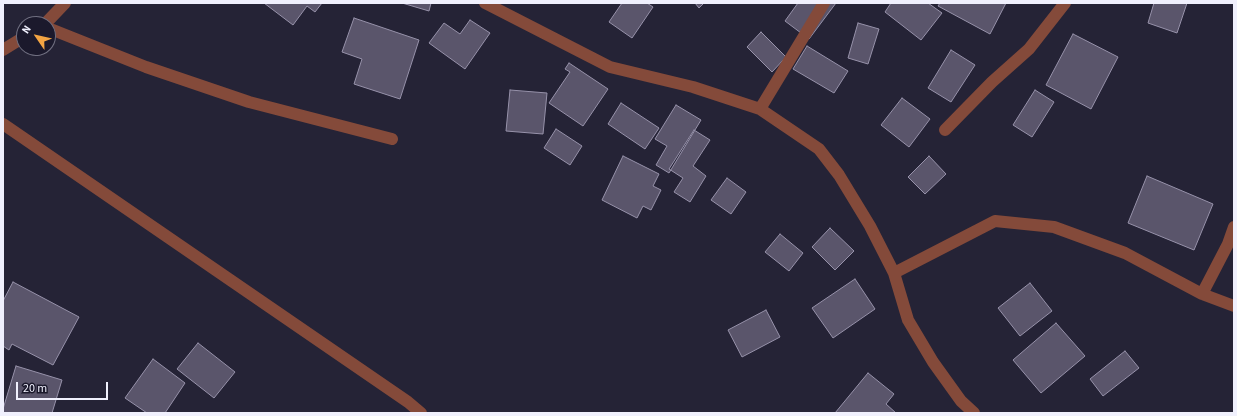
<!DOCTYPE html>
<style>
body{margin:0}
#map{position:relative;width:1237px;height:416px;overflow:hidden;background:#252336;font-family:"Source Sans 3",sans-serif}
canvas{display:block}
.frame{position:absolute;inset:0;border:4px solid #f0f0fd;pointer-events:none}
.north{position:absolute;left:16px;top:16px;width:40px;height:40px;box-sizing:border-box;background:#1b192c;border:1px solid #706f80;border-radius:50%;rotate:304deg;font-size:11px;font-weight:700;line-height:16px;text-align:center;color:#f0f0fd}
.north::after{content:'';display:block;margin:auto;width:14px;height:18px;background:#f3a443;clip-path:polygon(50% 0,100% 100%,50% 72%,0 100%)}
.scale{position:absolute;left:16px;top:382px;width:92px;height:18px;box-sizing:border-box;border:2px solid #f0f0fd;border-top:0;padding-left:5px;font-size:12px;line-height:14px;white-space:nowrap;color:#f0f0fd;-webkit-text-stroke:3px #1b192c;paint-order:stroke}
</style>
<div id="map">
<canvas width="1237" height="416"></canvas>
<div class="frame"></div>
<div class="north">N</div>
<div class="scale">20 m</div>
</div>
<script>
const ctx = document.querySelector('canvas').getContext('2d');
ctx.lineJoin = 'round';
function paint(path, color) {
  ctx.fillStyle = color;
  ctx.fill(path, 'evenodd');
}
function shape(rows) {
  const path = new Path2D();
  for (const r of rows) {
    path.moveTo(r[0], r[1]);
    for (let i = 2; i < r.length; i += 2) path.lineTo(r[i], r[i + 1]);
  }
  return path;
}
function strokePath(path, color, width, dash) {
  ctx.strokeStyle = color;
  ctx.lineWidth = width;
  ctx.lineCap = dash ? 'butt' : 'round';
  ctx.setLineDash(dash || []);
  ctx.stroke(path);
}
const building = shape([
 [264,3,322,3,315,12,307,6,293,25,264,3],
 [402,3,431,3,429,11,402,3],
 [622,3,647,3,653,7,632,38,609,22,622,3],
 [695,3,704,3,699,8,695,3],
 [798,3,836,3,809,39,785,21,798,3],
 [891,3,928,3,942,13,921,40,885,12,891,3],
 [940,3,1006,3,990,34,938,6,940,3],
 [1154,3,1187,3,1177,33,1148,23,1154,3],
 [354,18,419,40,400,99,354,84,362,59,342,52,354,18],
 [470,20,490,33,465,69,429,43,444,23,460,34,470,20],
 [858,23,879,29,868,64,848,58,858,23],
 [761,32,786,57,772,72,747,47,761,32],
 [1073,34,1118,57,1091,109,1046,85,1073,34],
 [807,46,848,71,834,93,793,69,807,46],
 [951,50,975,65,951,102,928,88,951,50],
 [569,63,608,89,583,126,549,103,570,72,565,69,569,63],
 [510,90,547,93,543,134,506,131,510,90],
 [1035,90,1054,102,1032,137,1013,125,1035,90],
 [902,98,930,119,909,147,881,125,902,98],
 [621,103,659,128,645,149,608,124,621,103],
 [676,105,701,120,669,173,656,165,667,146,655,139,676,105],
 [556,129,582,146,570,165,544,148,556,129],
 [694,130,710,140,693,166,706,176,690,202,674,192,683,178,669,169,694,130],
 [623,156,659,174,653,186,661,190,651,210,643,206,637,218,602,200,623,156],
 [929,156,946,174,925,194,908,177,929,156],
 [1147,176,1213,204,1194,250,1128,223,1147,176],
 [727,178,746,192,731,214,711,200,727,178],
 [830,228,854,251,835,270,812,247,830,228],
 [780,234,803,253,789,271,765,252,780,234],
 [855,279,875,309,833,338,812,308,855,279],
 [13,282,79,317,53,365,12,344,9,350,3,346,3,301,13,282],
 [1030,283,1052,311,1020,336,998,308,1030,283],
 [766,310,780,337,742,357,728,330,766,310],
 [1056,323,1085,356,1041,393,1013,360,1056,323],
 [198,343,235,372,214,398,177,369,198,343],
 [1125,351,1139,368,1103,396,1090,379,1125,351],
 [153,359,185,383,165,413,147,413,125,398,153,359],
 [16,366,62,380,52,413,3,413,3,409,16,366],
 [868,373,894,394,886,404,896,413,835,413,868,373]
]);
paint(building, '#5a556b');
strokePath(building, '#9792aa', 1);
strokePath(shape([
 [485,3,610,67,693,87,760,109,819,149,839,175,870,226,894,273,908,320,933,362,961,401,974,413],
 [45,24,65,3],
 [48,28,146,67,249,102,392,139],
 [3,50,24,37],
 [760,109,824,3],
 [3,124,408,402,421,413],
 [945,130,992,82,1029,49,1065,3],
 [894,273,995,221,1054,227,1125,253,1202,294,1228,244,1234,227],
 [1202,294,1234,306]
]), '#844a3a', 12);
</script>
